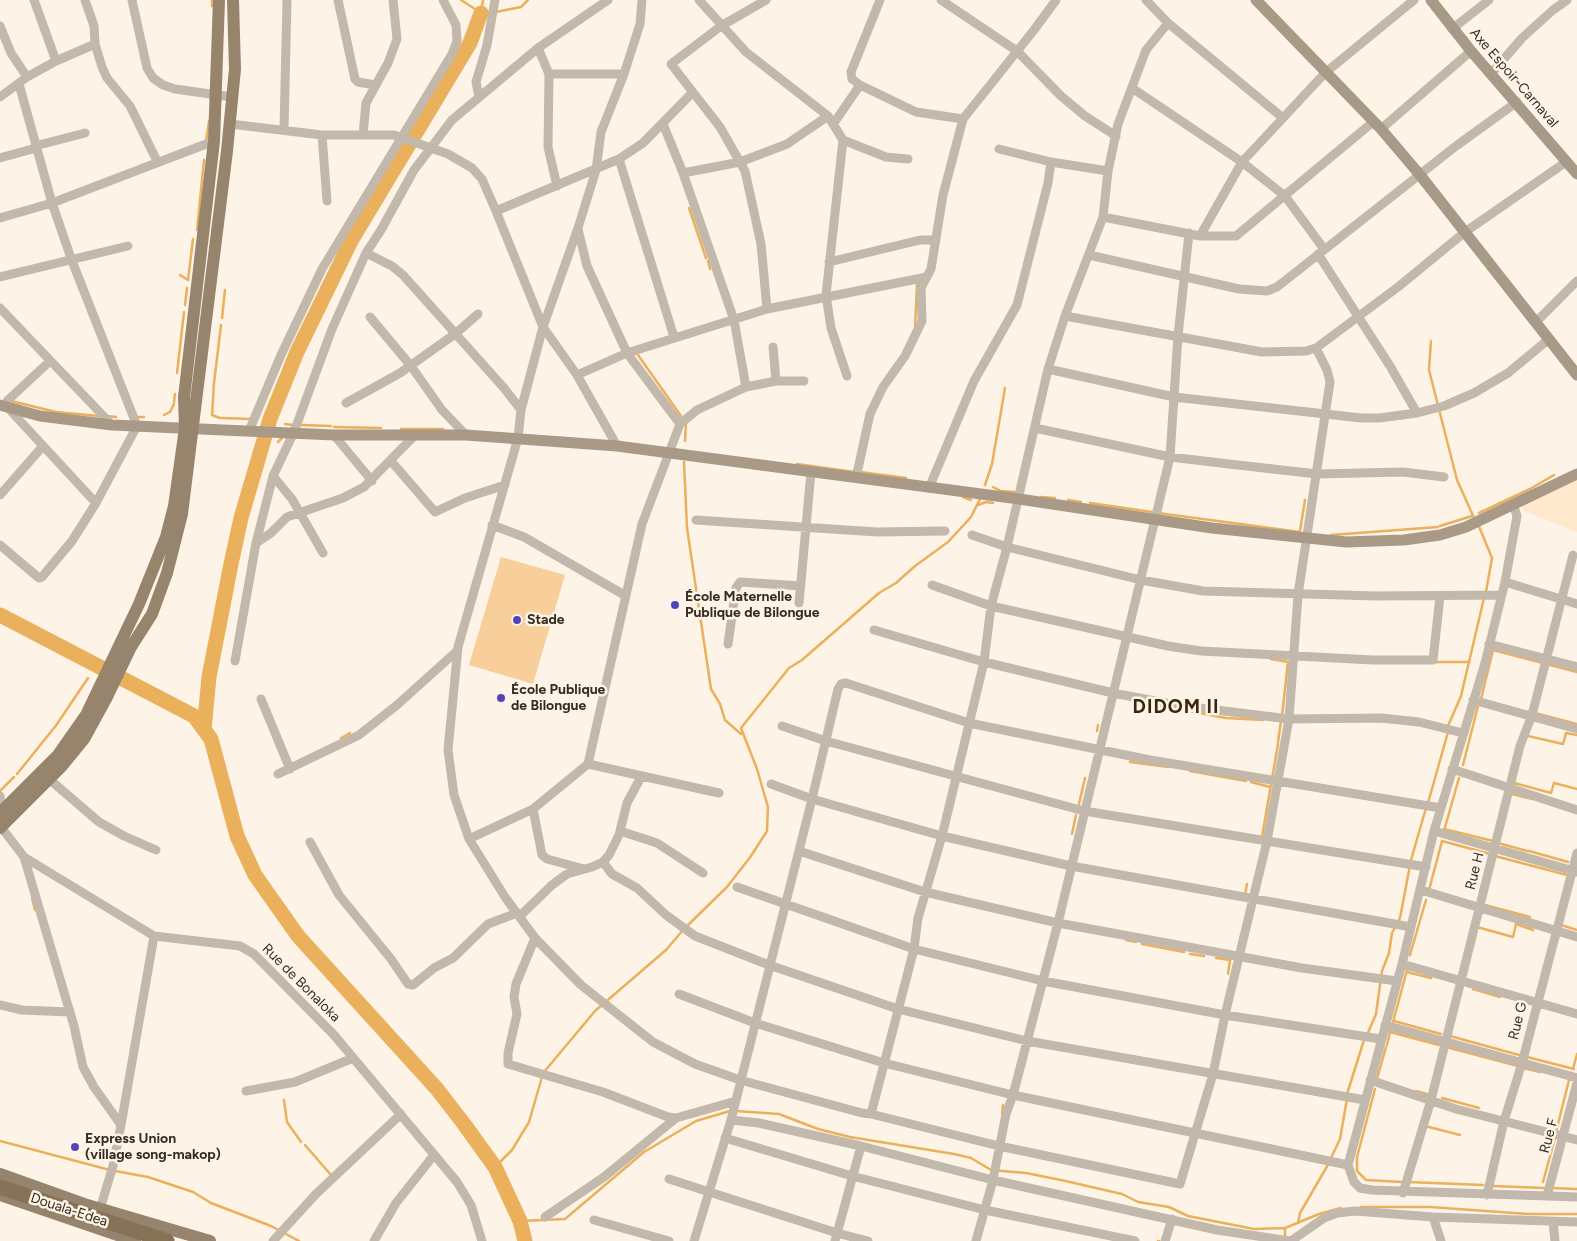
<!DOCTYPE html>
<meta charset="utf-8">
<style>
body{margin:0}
canvas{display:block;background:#fdf3e7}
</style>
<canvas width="1577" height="1241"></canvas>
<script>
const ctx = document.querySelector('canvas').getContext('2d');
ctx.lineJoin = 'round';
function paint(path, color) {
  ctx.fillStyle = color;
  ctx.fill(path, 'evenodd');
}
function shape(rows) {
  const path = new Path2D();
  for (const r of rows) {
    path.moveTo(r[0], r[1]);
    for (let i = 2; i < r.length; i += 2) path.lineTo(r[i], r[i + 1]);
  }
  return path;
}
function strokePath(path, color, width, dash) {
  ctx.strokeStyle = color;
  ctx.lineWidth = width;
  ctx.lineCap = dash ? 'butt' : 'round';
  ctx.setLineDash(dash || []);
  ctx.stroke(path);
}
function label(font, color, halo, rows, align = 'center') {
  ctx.font = font + ' Figtree,sans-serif';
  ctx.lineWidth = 5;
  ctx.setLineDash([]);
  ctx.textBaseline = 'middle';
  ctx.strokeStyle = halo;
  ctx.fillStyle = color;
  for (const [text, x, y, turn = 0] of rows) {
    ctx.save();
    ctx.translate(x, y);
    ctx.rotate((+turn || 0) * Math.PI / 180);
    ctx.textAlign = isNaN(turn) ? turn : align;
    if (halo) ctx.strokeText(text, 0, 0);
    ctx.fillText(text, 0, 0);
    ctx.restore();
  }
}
paint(shape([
 [1577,472,1577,532,1524,511,1519,501]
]), '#ffe8cb');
paint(shape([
 [501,557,565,575,533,684,469,665]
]), '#f8cf9a');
strokePath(shape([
 [212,0,212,6],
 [461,0,481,13,490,12],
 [496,12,521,7,528,0],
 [481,13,483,0],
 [206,142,209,121],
 [689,208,706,258],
 [197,230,204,160],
 [708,261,710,269],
 [180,275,188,280,193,239],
 [185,305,187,288],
 [222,318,225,290],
 [915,328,917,284],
 [1431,341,1429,370,1457,480,1475,520],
 [638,355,681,416],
 [177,373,184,312],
 [214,383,221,325],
 [11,401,56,412,99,416],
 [174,402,175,394],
 [164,415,170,412,174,404],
 [212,415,214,383],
 [212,415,220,418],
 [107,416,116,417],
 [137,417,144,417],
 [222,418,250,419],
 [264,423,273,423],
 [285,424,293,425],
 [300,425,331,426],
 [334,427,381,428],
 [401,429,443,429],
 [685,441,686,423],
 [278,442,282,438],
 [684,462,687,528,711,689,720,704,725,720,741,734],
 [797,464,854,472],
 [860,472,906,478],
 [985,485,992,464,1005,388],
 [993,487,1001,491,1015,492],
 [963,497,971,500],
 [1041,497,1055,498],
 [1068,500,1081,502],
 [1090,503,1152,512],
 [978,505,986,502,993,503],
 [1158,513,1300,532],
 [1479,513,1530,489,1554,475],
 [1478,524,1492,558,1486,592],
 [1440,526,1472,516],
 [1300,531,1305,500],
 [1331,535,1438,527],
 [1271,659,1288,662,1282,716],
 [1435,662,1468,662],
 [1481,699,1493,650,1577,672],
 [1184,710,1226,718,1263,720],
 [1535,713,1577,724],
 [1448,726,1461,696,1484,598],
 [55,727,88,678],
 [1097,731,1098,725],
 [1528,736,1563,744,1566,733,1577,735],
 [341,738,350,733],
 [1278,742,1281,721],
 [1130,762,1168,767],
 [1463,765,1478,706],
 [1190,771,1246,781],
 [17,774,54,728],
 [1251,782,1270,787],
 [1514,783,1551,793,1554,783,1577,789],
 [0,791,14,777],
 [1512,794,1532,799],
 [1428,803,1448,732],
 [1079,804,1085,778],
 [1444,829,1493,841],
 [1444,831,1459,778],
 [1072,834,1076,815],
 [1262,837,1278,744],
 [1442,841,1490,854],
 [1498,843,1527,851],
 [1529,851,1568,862],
 [1495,856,1567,875],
 [1429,890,1442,841],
 [1245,895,1247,884],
 [32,898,35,910],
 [1485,905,1530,917],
 [1561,925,1577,930],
 [687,926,727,887,751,856,767,831,768,807,757,769,741,728,789,668,802,660,879,593,896,583,915,566,948,542,971,517,980,499],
 [1477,927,1513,937,1516,924,1533,930],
 [1126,940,1136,942],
 [1142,944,1184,952],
 [1190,954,1204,956],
 [1410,955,1426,900],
 [1216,958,1230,960,1228,974],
 [1407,972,1431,978],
 [1473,989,1500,997],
 [1394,1021,1441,1034],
 [1393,1022,1407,970],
 [1390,1032,1439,1045],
 [1367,1035,1376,1014,1382,971,1389,953,1392,933,1400,918,1411,860,1426,808],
 [1450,1036,1519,1055],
 [1387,1045,1390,1032],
 [1446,1047,1518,1066],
 [1527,1057,1574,1069],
 [1523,1068,1540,1072],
 [1573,1069,1577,1054],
 [544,1072,595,1011,666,950,683,930],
 [1377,1079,1386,1047],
 [1375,1089,1357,1157,1357,1171,1366,1180,1402,1182],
 [1416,1091,1427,1094],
 [1347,1094,1364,1040],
 [1442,1098,1479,1108],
 [284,1100,287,1122,301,1142],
 [736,1111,779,1114,818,1129,850,1137,954,1154,971,1158,991,1170,1026,1173,1061,1180,1122,1194,1138,1202,1169,1207,1188,1216,1254,1229,1285,1228,1319,1214,1341,1208],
 [1002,1114,1003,1105],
 [1425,1126,1460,1135],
 [1556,1132,1569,1080],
 [0,1141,110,1170],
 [305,1145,331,1175],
 [1331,1158,1340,1139,1347,1099],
 [495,1167,512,1150,529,1122,542,1077],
 [115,1171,148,1177,193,1192,211,1203,271,1226,299,1241],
 [1407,1182,1483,1185],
 [1543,1182,1555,1138],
 [1493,1186,1544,1188],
 [1552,1188,1577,1189],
 [1361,1207,1430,1207,1528,1214,1577,1214],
 [520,1221,565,1219,644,1152,696,1121,730,1111],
 [1298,1223,1300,1213,1329,1163],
 [1285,1239,1285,1228],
 [1158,1241,1159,1241]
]), '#ebb05c', 2.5);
strokePath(shape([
 [0,615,194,716,211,739,237,836,255,875,298,936,437,1089,464,1124,495,1167,520,1221,525,1241],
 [204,730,209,677,231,564,241,518,270,419,297,352,351,241,470,43,481,13]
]), '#ebb05c', 15);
strokePath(shape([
 [34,0,56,61],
 [85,0,94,26,95,44,102,67,107,78,130,106,157,161],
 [132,0,147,68,153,78,163,85,175,89,232,97],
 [338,0,355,79,358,82,375,85],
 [642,0,640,24,624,74,601,132,596,170,578,228,543,327,521,410,518,438,458,647,448,750,454,795,469,839,505,897,535,938,581,985,653,1042,695,1064,740,1080,862,1113,871,1114,914,949,918,918,942,836,984,662,991,606,1007,547,1048,369,1065,316,1103,217,1108,171,1118,124,1146,50,1168,23,1283,118],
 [699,0,746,52,828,116,843,140,826,295,831,328,847,376],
 [766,0,721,26,671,64,720,127,745,171,761,244,767,309],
 [941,0,1017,51,1061,96,1085,116,1116,136],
 [1146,0,1168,23],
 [0,26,11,53,27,77],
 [1452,29,1489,0],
 [538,48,549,74,548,147,557,186],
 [549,74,624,74],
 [1491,74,1522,38,1553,10,1567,0],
 [860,85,916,112,963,119],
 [1132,88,1242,162,1285,196,1324,249],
 [0,97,27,77,56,61,95,44],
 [479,97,476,82,487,45,495,0],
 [834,123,860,85,852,79,851,72,880,0],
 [230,124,322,135,394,135,448,154,472,168,482,179,496,211,543,327,577,375,617,446],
 [663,124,683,173,734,320,746,387],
 [284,129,287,0],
 [1381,129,1471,51],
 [322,135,327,201],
 [363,135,366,103,388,63,397,39,393,0],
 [843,140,886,157,908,159],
 [35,146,85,133],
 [999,149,1051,162],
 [0,158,36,148],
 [619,159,674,337],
 [683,173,740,162,787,144,828,116],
 [496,211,619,159,643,143,692,93],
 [1103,217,1200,236,1236,236,1373,122],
 [0,218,52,203,214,141],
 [578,229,587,266,627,353,680,424],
 [1200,236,1242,162,1325,73,1414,0],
 [366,253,392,266,403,275,504,388,521,410],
 [1318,254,1390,366,1417,413],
 [1089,255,1239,289,1267,291,1277,287,1456,146,1517,102],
 [829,262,920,240,936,240],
 [0,277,128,246],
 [0,308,112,425],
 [1065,316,1262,352,1306,351,1316,348,1398,287,1465,232,1566,162],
 [370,317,411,366,442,410,466,435],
 [1536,322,1577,281],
 [773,347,776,381],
 [1048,369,1174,397,1361,418,1379,418,1417,413,1444,406,1474,393,1508,373,1549,339],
 [577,375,627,353,767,309,927,277],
 [7,401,50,361],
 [346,403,400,373,455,334,478,314],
 [9,409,96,503],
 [1035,428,1170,457,1229,464,1317,474,1403,472,1444,477],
 [249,431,281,355,322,269,452,54,457,41,456,25,443,0],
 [334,435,372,481],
 [391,461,435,512,465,498,505,485],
 [273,476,292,499,323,553],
 [856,478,870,414,883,387,905,356,922,321,921,288,931,269,943,195,963,119,1034,30,1056,0],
 [929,488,974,381,1017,305,1048,183,1051,162,1108,171],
 [0,495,43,446],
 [1513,504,1517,516,1505,582,1485,663,1434,831,1402,964,1348,1165,1354,1182,1360,1188,1372,1190,1577,1197],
 [696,520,877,532,945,531],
 [492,525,524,537,626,596],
 [972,535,1007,547,1141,580,1203,591,1376,596,1502,595],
 [256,543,271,533,287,517,343,498,364,487,415,435],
 [0,545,39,578,42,577,72,541,96,503,137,426,72,261,52,203,19,84],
 [1505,582,1577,604],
 [932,585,991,606,1168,646,1201,651,1373,660,1433,660,1440,596],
 [799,603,811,472],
 [874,630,984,662,1113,693,1176,705,1289,719,1381,718,1419,722,1463,733],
 [728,644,736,588,740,582,801,586],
 [1489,644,1577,667],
 [235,661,256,543,273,476,294,432,332,329,366,253,381,230,414,170,452,120,538,48,608,0],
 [261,699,290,769],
 [1473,700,1577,729],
 [782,726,826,741,1084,811,1426,867],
 [588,764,719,793],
 [1452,769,1577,810],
 [278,774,359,735,397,705,457,651],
 [49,779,99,822,124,836,156,850],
 [771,784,812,799,942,836,1071,866,1411,927],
 [0,796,1,805,6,812],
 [533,809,542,855,547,859,584,869],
 [1,827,24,857,154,936,240,946,254,954,334,1035,457,1182,471,1205,482,1241],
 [620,831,657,843,703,873],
 [1434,831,1577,872],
 [469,839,533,809,588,764,642,524,680,424,697,410,746,387,776,381,804,381],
 [310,842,339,895,391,959,408,984,413,985,434,968,453,958,488,924,517,913],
 [799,851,925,892,1058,923,1302,968,1397,981],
 [24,857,74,1026,83,1067,94,1087,121,1125],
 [603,862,612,874,637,888,666,915,695,936,769,965,898,1009,1027,1041,1365,1100],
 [737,887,914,949,1043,981,1225,1015,1381,1039],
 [1421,890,1577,937],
 [520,916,552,885,567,874,592,867,603,862,609,855,619,835,627,803,641,777],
 [535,938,516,984,514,997,517,1014,508,1053,508,1064,603,1092,668,1117,676,1118,736,1101],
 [1402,964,1577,1014],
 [679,994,755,1023,884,1063,1013,1095,1348,1165],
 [0,1005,22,1010,70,1012],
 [1385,1025,1577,1078],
 [1370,1080,1456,1109,1577,1140],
 [246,1091,295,1082,353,1058],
 [871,1114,999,1146,1180,1184,1213,1074,1225,1015,1267,841,1289,719,1298,595,1330,382,1327,370,1316,348],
 [725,1138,852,1176,985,1210,1135,1241],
 [669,1179,837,1233,868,1241],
 [1403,1193,1431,1100,1520,746,1532,715,1573,555],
 [1487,1195,1504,1121,1522,1063,1577,853],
 [1547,1196,1577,1083],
 [100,1209,113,1166,121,1125,154,936],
 [545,1217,604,1177,676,1118],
 [1433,1217,1441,1241],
 [594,1220,669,1241],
 [1553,1222,1555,1241],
 [273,1241,316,1194,401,1114],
 [374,1241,396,1203,434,1155],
 [694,1241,731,1120],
 [835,1241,861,1146],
 [976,1241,993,1180,1006,1114,1013,1095,1058,923,1170,457,1178,336,1189,233],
 [1165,1241,1172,1219],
 [1290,1241,1217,1230,993,1180,861,1146,759,1123,731,1120,812,799,838,689,841,684,846,683,969,723,1150,760,1441,808],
 [1291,1241,1324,1218,1337,1213,1355,1211,1433,1217,1577,1222]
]), '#c2b8ab', 9);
strokePath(shape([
 [1256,0,1381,129,1420,175,1577,375],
 [1431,0,1471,51,1577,174],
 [0,405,40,416,112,425,334,435,466,435,617,446,1019,499,1212,528,1346,542,1404,540,1440,535,1466,527,1577,474]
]), '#a99a87', 11);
strokePath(shape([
 [0,813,58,755,86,715,139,604,166,537,174,506,185,428,184,397,214,141,219,0],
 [0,828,62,766,84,739,107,697,131,647,152,614,167,573,182,514,227,151,235,69,233,0],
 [0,1174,84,1204,210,1241],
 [0,1195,135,1241]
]), '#96846d', 12);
strokePath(shape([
 [0,1187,167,1241]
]), '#867256', 15);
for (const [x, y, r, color] of [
 [675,605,5,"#5442ba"],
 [517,620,5,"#5442ba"],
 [501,698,5,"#5442ba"],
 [75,1147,5,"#5442ba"]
]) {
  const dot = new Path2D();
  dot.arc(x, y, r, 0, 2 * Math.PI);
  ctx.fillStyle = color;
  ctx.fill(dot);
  strokePath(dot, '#fdf3e7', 2);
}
label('14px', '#352c21', '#fdf3e7', [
 ["Axe Espoir-Carnaval",1514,78,49],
 ["Rue H",1475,871,-76],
 ["Rue de Bonaloka",301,983,45],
 ["Rue G",1518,1021,-76],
 ["Rue F",1549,1136,-75],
 ["Douala-Edea",69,1210,18]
]);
label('bold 14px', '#352c21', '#fdf3e7', [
 ["École Maternelle",685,597],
 ["Publique de Bilongue",685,613],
 ["Stade",527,620],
 ["École Publique",511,690],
 ["de Bilongue",511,706],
 ["Express Union",85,1139],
 ["(village song-makop)",85,1155]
], 'left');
ctx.letterSpacing = '1px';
label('bold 19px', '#39270e', '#fdf3e7', [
 ["DIDOM II",1176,707]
]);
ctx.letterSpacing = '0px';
</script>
